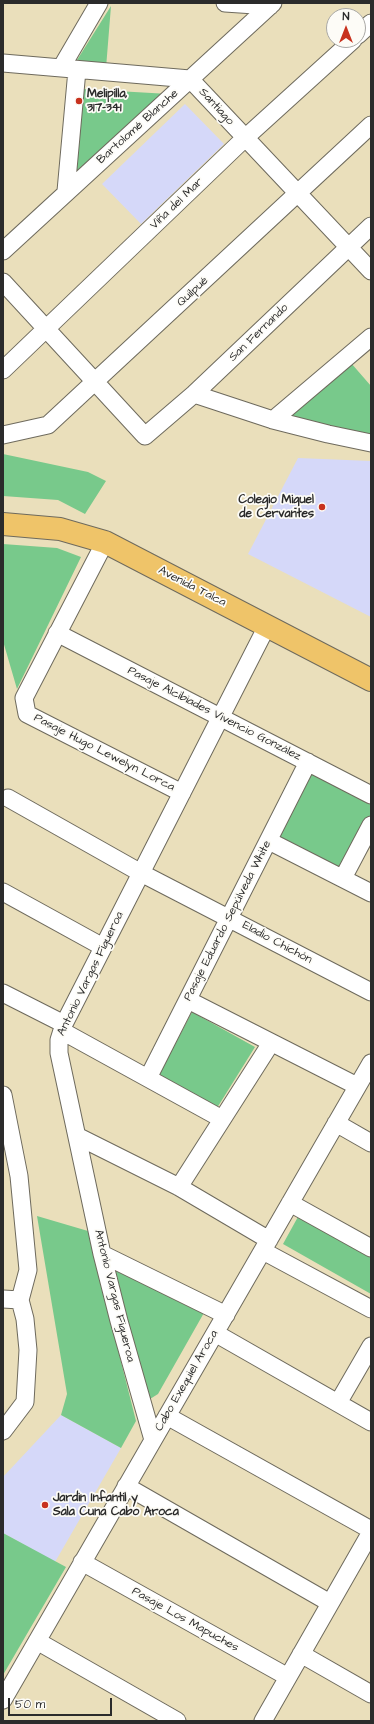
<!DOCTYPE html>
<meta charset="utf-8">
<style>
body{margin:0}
#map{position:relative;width:374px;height:1724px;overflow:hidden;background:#eadfbb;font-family:"Architects Daughter",sans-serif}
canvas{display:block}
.frame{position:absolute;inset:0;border:4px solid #2b2b2b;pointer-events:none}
.north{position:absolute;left:326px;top:8px;width:40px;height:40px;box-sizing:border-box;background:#fdfcf7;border:1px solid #a9a8a5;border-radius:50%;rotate:0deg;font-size:11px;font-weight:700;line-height:16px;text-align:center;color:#2b2b2b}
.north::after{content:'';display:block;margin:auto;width:14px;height:18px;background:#c8321e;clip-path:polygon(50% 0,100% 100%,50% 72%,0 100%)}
.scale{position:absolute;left:8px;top:1698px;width:104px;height:18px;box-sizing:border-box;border:2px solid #2b2b2b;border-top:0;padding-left:5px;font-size:12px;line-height:14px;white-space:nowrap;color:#2b2b2b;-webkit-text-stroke:3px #fdfcf7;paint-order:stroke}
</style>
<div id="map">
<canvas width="374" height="1724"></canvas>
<div class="frame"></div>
<div class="north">N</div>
<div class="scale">50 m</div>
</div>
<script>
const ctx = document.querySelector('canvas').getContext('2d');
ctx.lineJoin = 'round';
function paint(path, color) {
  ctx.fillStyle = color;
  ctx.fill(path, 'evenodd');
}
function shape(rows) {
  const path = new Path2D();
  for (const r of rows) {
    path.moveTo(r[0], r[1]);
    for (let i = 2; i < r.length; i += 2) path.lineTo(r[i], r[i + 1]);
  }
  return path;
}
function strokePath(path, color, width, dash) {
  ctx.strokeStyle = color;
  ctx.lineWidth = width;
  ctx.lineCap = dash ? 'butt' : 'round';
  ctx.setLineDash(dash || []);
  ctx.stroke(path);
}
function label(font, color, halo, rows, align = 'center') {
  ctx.font = font + ' "Architects Daughter",sans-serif';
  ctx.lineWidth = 3.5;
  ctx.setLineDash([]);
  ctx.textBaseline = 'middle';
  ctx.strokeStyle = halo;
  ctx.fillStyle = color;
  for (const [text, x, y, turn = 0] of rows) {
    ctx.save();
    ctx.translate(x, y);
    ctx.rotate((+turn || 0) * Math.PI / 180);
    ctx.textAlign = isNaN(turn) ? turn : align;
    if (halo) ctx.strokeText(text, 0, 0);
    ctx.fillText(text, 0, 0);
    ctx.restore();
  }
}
paint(shape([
 [185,104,224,144,141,224,102,184],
 [298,458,371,461,371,617,248,554],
 [61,1415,121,1448,55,1562,3,1533,3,1477]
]), '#d5d8f9');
paint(shape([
 [111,6,106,68,80,65,77,60],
 [82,89,169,94,76,175],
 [351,363,371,386,371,435,286,418],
 [3,454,88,472,106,481,85,514,58,500,3,496],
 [3,544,57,548,81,557,17,689,3,641],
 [311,773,371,804,371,814,341,871,277,838],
 [192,1012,255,1047,217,1108,159,1075],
 [299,1215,371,1257,371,1294,283,1244],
 [37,1216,88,1231,136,1421,121,1448,61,1415,67,1394],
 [111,1263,205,1311,158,1394,150,1399,143,1396],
 [3,1533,66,1567,3,1675]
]), '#78c98b');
const minor = shape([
 [225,3,270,6],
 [358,35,371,23],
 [3,63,190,79,371,271],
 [61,68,99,3],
 [66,191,77,70],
 [3,251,273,3],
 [3,282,145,436,194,394,371,226],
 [3,370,245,138,353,40],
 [194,394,273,420,328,434,371,443],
 [273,420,371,337],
 [3,435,48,425,371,125],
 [105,542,24,698,27,714,182,793],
 [57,633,371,795],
 [8,798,141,873,371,992],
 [269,841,371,893],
 [343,878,371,825],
 [3,892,103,947],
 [3,993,64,1024],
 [188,1000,357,1086],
 [62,1031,222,1119],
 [148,1078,308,762],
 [3,1095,19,1176,28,1270,20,1300],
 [336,1123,371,1143],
 [77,1136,179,1187,269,1240],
 [179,1187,271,1043],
 [290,1203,371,1248],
 [263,1251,371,1309],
 [102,1254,226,1315],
 [3,1299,20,1300],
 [215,1333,371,1422],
 [338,1403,371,1346],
 [167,1416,371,1530],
 [3,1431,25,1402,28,1350,25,1319,20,1300],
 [153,1440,119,1321,102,1254,59,1053,59,1040,64,1024,267,626],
 [126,1486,330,1603],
 [82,1562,288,1677],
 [37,1641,177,1721],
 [301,1654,371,1694],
 [3,1700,371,1063],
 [263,1721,371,1532]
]);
const major = shape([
 [3,524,60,529,105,542,371,680]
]);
strokePath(minor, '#6e6a5d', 19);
strokePath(major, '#6e6a5d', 24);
strokePath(minor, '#fff', 17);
strokePath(major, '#efc469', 22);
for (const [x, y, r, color] of [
 [79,101,4,"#c8321e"],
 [322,507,4,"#c8321e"],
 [45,1505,4,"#c8321e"]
]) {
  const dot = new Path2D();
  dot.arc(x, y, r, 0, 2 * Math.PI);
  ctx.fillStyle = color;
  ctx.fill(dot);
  strokePath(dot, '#fdfcf7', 1.5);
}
label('bold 12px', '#2b2b2b', '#fdfcf7', [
 ["Melipilla,",87,94],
 ["317-341",87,108],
 ["Colegio Miguel",314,500,"right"],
 ["de Cervantes",314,514,"right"],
 ["Jardin Infantil y",53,1498],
 ["Sala Cuna Cabo Aroca",53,1512]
], 'left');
label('12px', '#2b2b2b', '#fdfcf7', [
 ["Santiago",216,107,47],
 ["Bartolomé Blanche",138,127,-42],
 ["Viña del Mar",177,204,-44],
 ["Quilpué",193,292,-43],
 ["San Fernando",259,333,-44],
 ["Avenida Talca",192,587,27],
 ["Pasaje Alcibiades Vivencio González",214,714,27],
 ["Pasaje Hugo Lewelyn Lorca",104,753,27],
 ["Pasaje Eduardo Sepúlveda White",228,921,-63],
 ["Eladio Chichón",277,943,28],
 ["Antonio Vargas Figueroa",91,974,-64],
 ["Antonio Vargas Figueroa",114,1296,76],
 ["Cabo Exequiel Aroca",187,1381,-60],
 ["Pasaje Los Mapuches",185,1620,29]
]);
</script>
